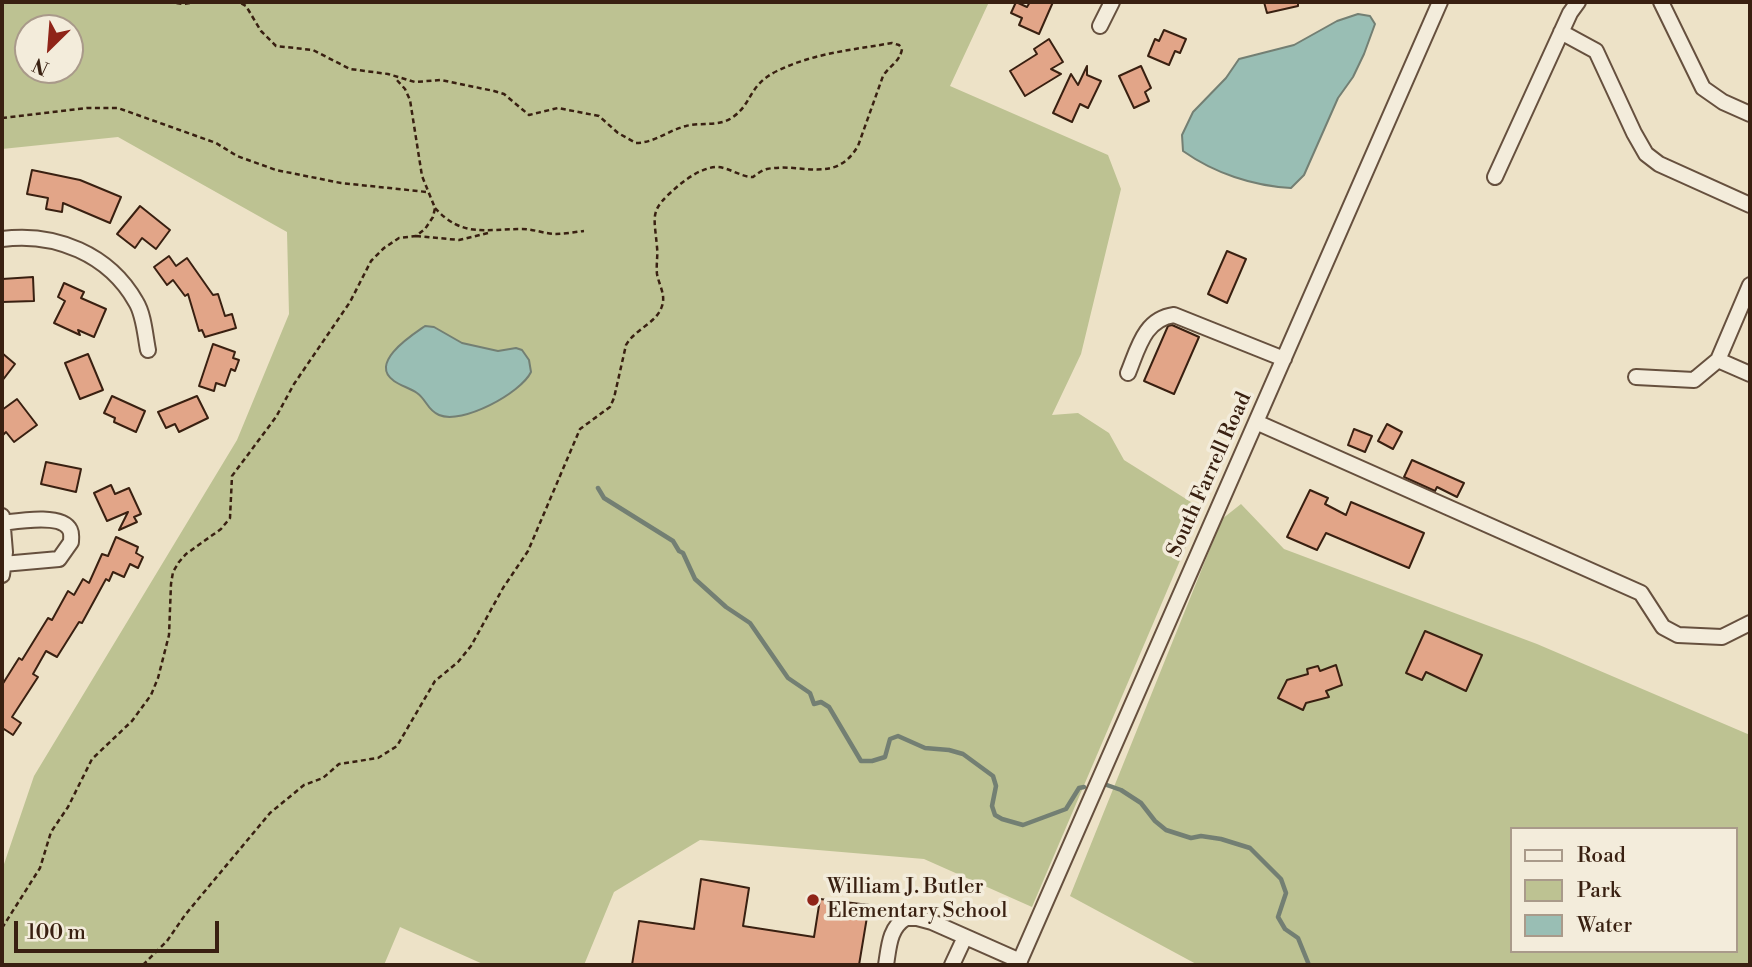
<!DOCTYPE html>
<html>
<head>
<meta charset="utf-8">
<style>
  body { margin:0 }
  #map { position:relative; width:1752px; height:967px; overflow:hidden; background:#ede2c7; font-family:"Libre Bodoni",serif }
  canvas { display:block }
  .frame { position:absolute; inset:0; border:4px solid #392011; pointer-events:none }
  .legend { position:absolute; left:1510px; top:827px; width:228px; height:126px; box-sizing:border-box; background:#f3ecdb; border:2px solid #a99a8a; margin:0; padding:9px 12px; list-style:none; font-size:21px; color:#392011 }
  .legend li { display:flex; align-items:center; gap:14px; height:35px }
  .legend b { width:35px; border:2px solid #a99a8a }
  .north { position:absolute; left:14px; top:14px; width:70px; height:70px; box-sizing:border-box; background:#f3ecdb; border:2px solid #a99a8a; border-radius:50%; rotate:205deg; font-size:19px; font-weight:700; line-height:28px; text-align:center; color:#392011 }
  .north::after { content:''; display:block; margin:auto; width:24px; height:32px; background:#8f2418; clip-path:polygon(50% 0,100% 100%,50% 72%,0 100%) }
  .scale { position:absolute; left:14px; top:921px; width:205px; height:32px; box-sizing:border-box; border:4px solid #392011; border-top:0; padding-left:9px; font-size:21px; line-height:24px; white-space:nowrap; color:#392011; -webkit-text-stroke:5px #f3ecdb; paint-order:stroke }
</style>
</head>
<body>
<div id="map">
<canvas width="1752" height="967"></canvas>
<div class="frame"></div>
<ul class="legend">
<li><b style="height:9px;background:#f3ecdb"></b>Road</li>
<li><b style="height:19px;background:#bdc292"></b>Park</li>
<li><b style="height:19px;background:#99beb4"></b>Water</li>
</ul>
<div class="north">N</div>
<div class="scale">100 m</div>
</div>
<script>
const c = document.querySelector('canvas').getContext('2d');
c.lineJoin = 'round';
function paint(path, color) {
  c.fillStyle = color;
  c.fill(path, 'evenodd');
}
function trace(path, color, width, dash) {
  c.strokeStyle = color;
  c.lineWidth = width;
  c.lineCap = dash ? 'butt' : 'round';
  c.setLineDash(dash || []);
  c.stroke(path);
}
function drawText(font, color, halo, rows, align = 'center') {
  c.font = font + ' "Libre Bodoni",serif';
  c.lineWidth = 7;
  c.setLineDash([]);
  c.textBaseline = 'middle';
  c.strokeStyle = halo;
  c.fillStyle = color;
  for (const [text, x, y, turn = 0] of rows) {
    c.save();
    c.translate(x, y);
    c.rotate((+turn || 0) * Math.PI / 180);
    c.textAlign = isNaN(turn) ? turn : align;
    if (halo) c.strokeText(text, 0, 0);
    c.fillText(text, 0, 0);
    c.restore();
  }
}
paint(new Path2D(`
  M2 2H989L950 86 1108 155 1121 189 1081 354 1052 415 1078 413 1109 433 1124 460 1202 509 1032 907 924 859 700 840 614 892 584 965H485L400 927 384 965H2V870L34 776 237 440 289 314 287 232 118 137 2 149ZM28 28H70V70H28Z
  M1241 504 1284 549 1537 644 1750 735V965H1198L1070 896 1222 519ZM1512 829H1736V951H1512Z`), '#bdc292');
const water = new Path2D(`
  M1358 14 1370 16 1375 24 1364 54 1353 77 1338 98 1304 175 1291 188C1253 186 1214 173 1183 151L1182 135 1193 112 1226 78 1239 59 1294 45 1337 21Z
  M425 326 434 327 462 343 498 351 516 348 522 350 529 360 531 372C521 393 462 425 439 415 427 410 427 400 417 393 410 388 401 386 394 381 368 363 412 335 425 326Z`);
paint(water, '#99beb4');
trace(water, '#737f73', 2);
trace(new Path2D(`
  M598 488 604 498 673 541 679 551 683 553 695 579 726 607 750 623 788 678 810 693 814 704 821 702 829 707 861 761H872L885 757 890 739 898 736 925 748 949 750 963 754 993 776 996 786 992 806 995 815 1002 819 1023 825 1066 809 1079 788 1084 787
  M1104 784 1121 790 1141 803 1155 821 1166 830 1191 838 1201 836 1221 839 1250 848 1281 879 1286 893 1278 917 1285 929 1298 938 1309 965`), '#737f73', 4.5);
const building = new Path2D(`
  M1016 2 1027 7 1030 2H1053L1039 34 1019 25 1022 18 1011 13Z
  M1264 2H1298V6L1267 13Z
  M1164 30 1186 39 1180 53 1175 51 1169 65 1148 56 1155 39 1159 41Z
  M1049 39 1063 62 1051 69 1061 74 1025 96 1010 71 1037 54 1034 49Z
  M1087 66V75L1101 81 1088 108 1080 104 1072 122 1053 113 1071 74 1078 85Z
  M1141 66 1151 88 1145 92 1149 101 1134 108 1119 76Z
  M32 170 80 180 121 197 110 223 63 203 62 212 46 209 48 198 27 194Z
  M140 206 170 230 156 249 142 238 135 248 117 234Z
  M1227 251 1246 259 1227 303 1208 294Z
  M169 256 176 266 187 258 213 295 218 294 225 316 232 314 236 328 205 337 202 330 199 331 188 294 185 296 173 280 167 285 154 267Z
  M33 277 34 301 2 302V279Z
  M64 283 84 292 81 298 106 309 94 337 78 330 80 335 54 323 65 301 58 297Z
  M1172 325 1199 337 1174 394 1144 381 1168 326Z
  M213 344 235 352 233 358 239 360 235 371 231 369 225 386 216 383 214 391 199 386Z
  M2 353 15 364 2 381Z
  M88 354 103 390 80 399 65 363Z
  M112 396 145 411 136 432 114 422 115 418 104 413Z
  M197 396 208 418 179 432 175 424 166 428 158 412Z
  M17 399 37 425 14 442 6 432 2 436V410Z
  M1387 424 1402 432 1393 449 1378 441Z
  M1354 429 1372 436 1365 452 1348 445Z
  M1412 460 1464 483 1457 497 1437 487 1435 491 1404 477Z
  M46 462 81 469 76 492 41 484Z
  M111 485 115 494 129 488 141 514 134 517 137 522 119 530 128 512 107 521 94 493Z
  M1310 490 1328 498 1325 504 1346 515 1351 502 1424 533 1409 568 1326 533 1317 550 1287 537Z
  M116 537 138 547 136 553 143 557 138 568 130 564 124 577 113 572 109 581 106 579 82 623 79 622 57 657 46 651 33 674 38 677 12 717 21 723 13 735 4 729 2 732V685L19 658 22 660 48 618 52 620 68 591 74 595 83 579 89 583 102 554 108 556Z
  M1425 631 1482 655 1466 691 1426 672 1422 680 1406 673Z
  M1336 665 1342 685 1326 691 1329 697 1306 703 1303 710 1278 698 1287 680 1308 674 1307 669 1318 666 1320 671Z
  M701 879 749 888 743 926 814 937 820 899 869 905 859 965H632L639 921 694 929Z`);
paint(building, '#e2a588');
trace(building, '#392011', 2);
const minor = new Path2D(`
  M1661 2 1703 88 1723 102 1750 114
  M1100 26 1112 2
  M1561 32 1596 51 1634 133 1646 154 1659 164 1750 205
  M1495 177 1570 13 1578 2
  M2 239C55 232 109 254 136 302 144 315 145 335 148 350
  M1718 360 1750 374
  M1128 373C1138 349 1144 319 1174 315L1284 359
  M1636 377 1694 380 1718 360 1750 285
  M1256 422 1641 593 1663 627 1678 635 1722 637 1750 623
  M2 516 5 552 2 575
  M2 523C18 521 62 513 70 530 72 534 71 538 71 542L59 559 3 564
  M886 965C889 947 889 928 906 918H917L932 922 1020 961
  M952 965 965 937
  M1018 965 1440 2`);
trace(minor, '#66503e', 18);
trace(new Path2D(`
  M168 2 184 4 195 2
  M2 118 87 108H118L216 143 237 156 276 170 341 183 427 192
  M435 208C462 238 486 229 522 229 534 229 545 234 556 234 565 234 575 232 584 231
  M416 236 459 240 488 233
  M2 928 40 868 51 832 68 807 92 759 132 721 151 695 158 678 169 635 171 584 173 572 179 562 186 554 221 529 230 518 232 476 276 417 294 384 350 302 371 261 384 248 399 238 416 236 425 229 433 217 435 208 422 176 410 100 405 89 395 78
  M143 965 167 941 185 915 270 813 304 785 323 778 339 764 378 758 397 746 435 681 458 662 471 646 503 588 528 551 580 429 610 407 614 398 626 345C635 329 657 323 662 306 666 295 659 285 657 274 656 265 658 256 657 247 654 213 649 211 678 186 689 177 702 168 716 167 729 167 740 177 753 177 757 174 762 170 767 169 802 162 835 185 858 146L883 76C889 66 900 62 902 49L899 45 892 43C852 50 814 53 777 71 748 85 753 103 733 117 720 127 701 122 686 126 669 130 654 143 636 143L618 133 599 116 558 108 529 115 504 94 494 91 441 80 415 82 388 74 350 69 313 50 276 46 261 31 246 6 239 2`), '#392011', 2.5, [5, 3.5]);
trace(minor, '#f3ecdb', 14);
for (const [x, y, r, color] of [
  [813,900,7,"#8f2418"]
]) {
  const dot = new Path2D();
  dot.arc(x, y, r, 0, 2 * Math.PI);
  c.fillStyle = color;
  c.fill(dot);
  trace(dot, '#f3ecdb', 2.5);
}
drawText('21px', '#392011', '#f3ecdb', [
  ["South Farrell Road",1210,475,-66]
]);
drawText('21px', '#392011', '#f3ecdb', [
  ["William J. Butler",827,888],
  ["Elementary School",827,912]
], 'left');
</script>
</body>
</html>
